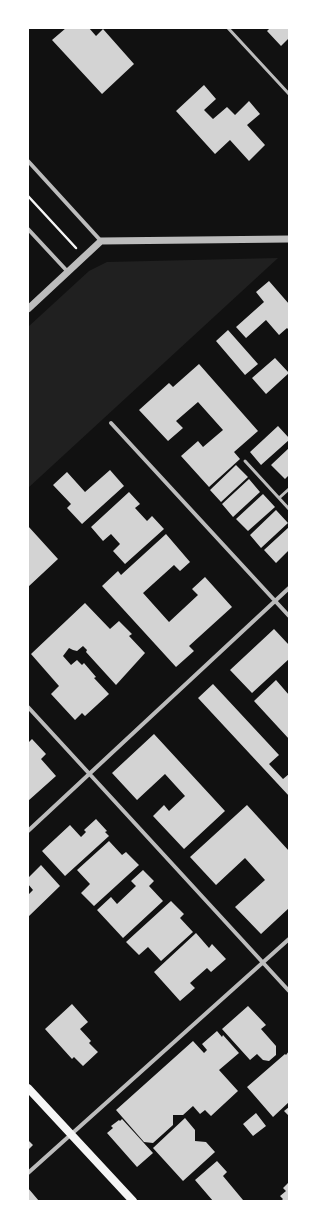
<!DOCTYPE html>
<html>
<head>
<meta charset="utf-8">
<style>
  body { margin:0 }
  #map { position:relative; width:317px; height:1229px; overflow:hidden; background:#111; font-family:Montserrat,sans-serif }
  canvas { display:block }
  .frame { position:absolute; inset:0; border:29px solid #fff; pointer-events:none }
</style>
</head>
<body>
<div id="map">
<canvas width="317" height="1229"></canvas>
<div class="frame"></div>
</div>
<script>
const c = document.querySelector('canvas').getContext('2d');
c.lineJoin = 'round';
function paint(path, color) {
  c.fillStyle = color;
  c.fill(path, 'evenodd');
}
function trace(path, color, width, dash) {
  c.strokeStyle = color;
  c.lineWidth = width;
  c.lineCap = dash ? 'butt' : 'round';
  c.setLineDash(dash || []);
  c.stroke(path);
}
paint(new Path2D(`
  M278 258 28 488V327L89 271 107 262Z`), '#202020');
paint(new Path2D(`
  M66 28H89L96 36 103 29 134 64 102 94 52 40Z
  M270 28H289V38L281 46 267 31Z
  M204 85 216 99 204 110 213 119 227 107 235 115 249 101 260 114 247 125 265 145 249 161 230 140 215 154 176 111Z
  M269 281 289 304V330L287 328 279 335 266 320 246 338 236 327 264 302 256 292Z
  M228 330 258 364 245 375 216 341Z
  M275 358 289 373 266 394 252 378Z
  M199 364 258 431 234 452 240 459 209 487 181 456 198 441 203 447 223 430 198 402 176 421 183 428 168 441 139 410 169 383 173 387Z
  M278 426 289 438V440L261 465 250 452Z
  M289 448V475L285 479 271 465Z
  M236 465 248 477 221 502 210 490Z
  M110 470 124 486 82 524 67 508 71 504 53 485 67 472 85 492Z
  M249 479 260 492 233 517 222 504Z
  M129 492 140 504 135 508 147 521 152 516 164 529 125 564 113 551 120 544 111 534 103 541 91 527Z
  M263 494 275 507 248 531 236 519Z
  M276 510 288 523 261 548 250 535Z
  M28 526 58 559 28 587Z
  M289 527V550L276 563 264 550Z
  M166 534 190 562 180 571 174 565 143 593 169 622 198 595 192 589 205 577 232 607 189 646 194 651 176 667 102 586 118 571 121 575Z
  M85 603 110 629 119 621 132 634 129 636 145 653 116 685 86 652 87 650 83 646 77 651 73 650 69 648 63 656 71 665 77 660 82 665 84 663 96 677 94 678 109 694 85 716 82 713 75 720 51 694 59 686 31 654Z
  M274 629 289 645V659L252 693 230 670Z
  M276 680 289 695V739L254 701Z
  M213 684 279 755 269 764 283 779 289 774V796L198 698Z
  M154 734 225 811 184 849 153 816 164 805 169 811 185 796 165 774 137 800 112 773Z
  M32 739 46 754 41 759 56 776 28 801V743Z
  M247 805 289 851V908L261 934 235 907 265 880 245 858 216 885 190 857Z
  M96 819 107 831 105 832 109 836 65 876 42 851 70 825 81 837 86 832 84 830Z
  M109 841 122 855 126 852 139 865 94 906 81 893 90 884 77 870Z
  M41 865 60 886 28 917V895L33 890 28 884V878Z
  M143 870 154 881 149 886 163 901 123 938 97 910 111 897 117 904 136 886 131 881Z
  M171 901 184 914 180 918 193 932 161 961 148 947 139 955 126 942Z
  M196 933 209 948 212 944 226 959 211 972 207 968 190 983 195 988 180 1001 154 972Z
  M72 1004 88 1022 80 1029 91 1041 89 1043 98 1052 83 1066 74 1057 72 1059 45 1029Z
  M248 1006 266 1025 261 1029 276 1046V1055L269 1061 263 1060 257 1054 250 1060 222 1029Z
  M217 1031 222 1037 223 1035 239 1053 219 1070 238 1091 211 1116 205 1110 200 1114 193 1106 183 1115H173V1125L153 1143 144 1142 116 1110 193 1041 204 1053 207 1050 202 1044Z
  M289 1051V1102L273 1117 247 1087 285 1054 286 1055Z
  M289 1107V1116L284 1111Z
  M256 1113 266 1126 253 1136 243 1124Z
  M185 1118 195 1130V1141L206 1142 215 1152 183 1181 153 1148Z
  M122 1119 153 1153 137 1167 107 1133 113 1128 111 1126 119 1120 120 1121Z
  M28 1140 33 1145 28 1150Z
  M217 1161 227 1172 223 1176 243 1200 242 1201H213L195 1180Z
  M288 1183 289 1201H281L283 1199 280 1196 286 1191 283 1188Z
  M28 1188 39 1201H28Z`), '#d3d3d3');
trace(new Path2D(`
  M28 196 76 248`), '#f5f5f5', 2.5);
trace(new Path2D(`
  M228 28 289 94
  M245 461 289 509
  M279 498 289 489`), '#bcbcbc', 3);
trace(new Path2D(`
  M28 161 101 241
  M28 229 68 272
  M111 423 289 616
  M28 707 289 991
  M28 831 289 588
  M28 1173 289 939`), '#bcbcbc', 4);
trace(new Path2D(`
  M28 309 101 241 289 239`), '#bcbcbc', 7);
trace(new Path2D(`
  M28 1088 133 1201`), '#f5f5f5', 8);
</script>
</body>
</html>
